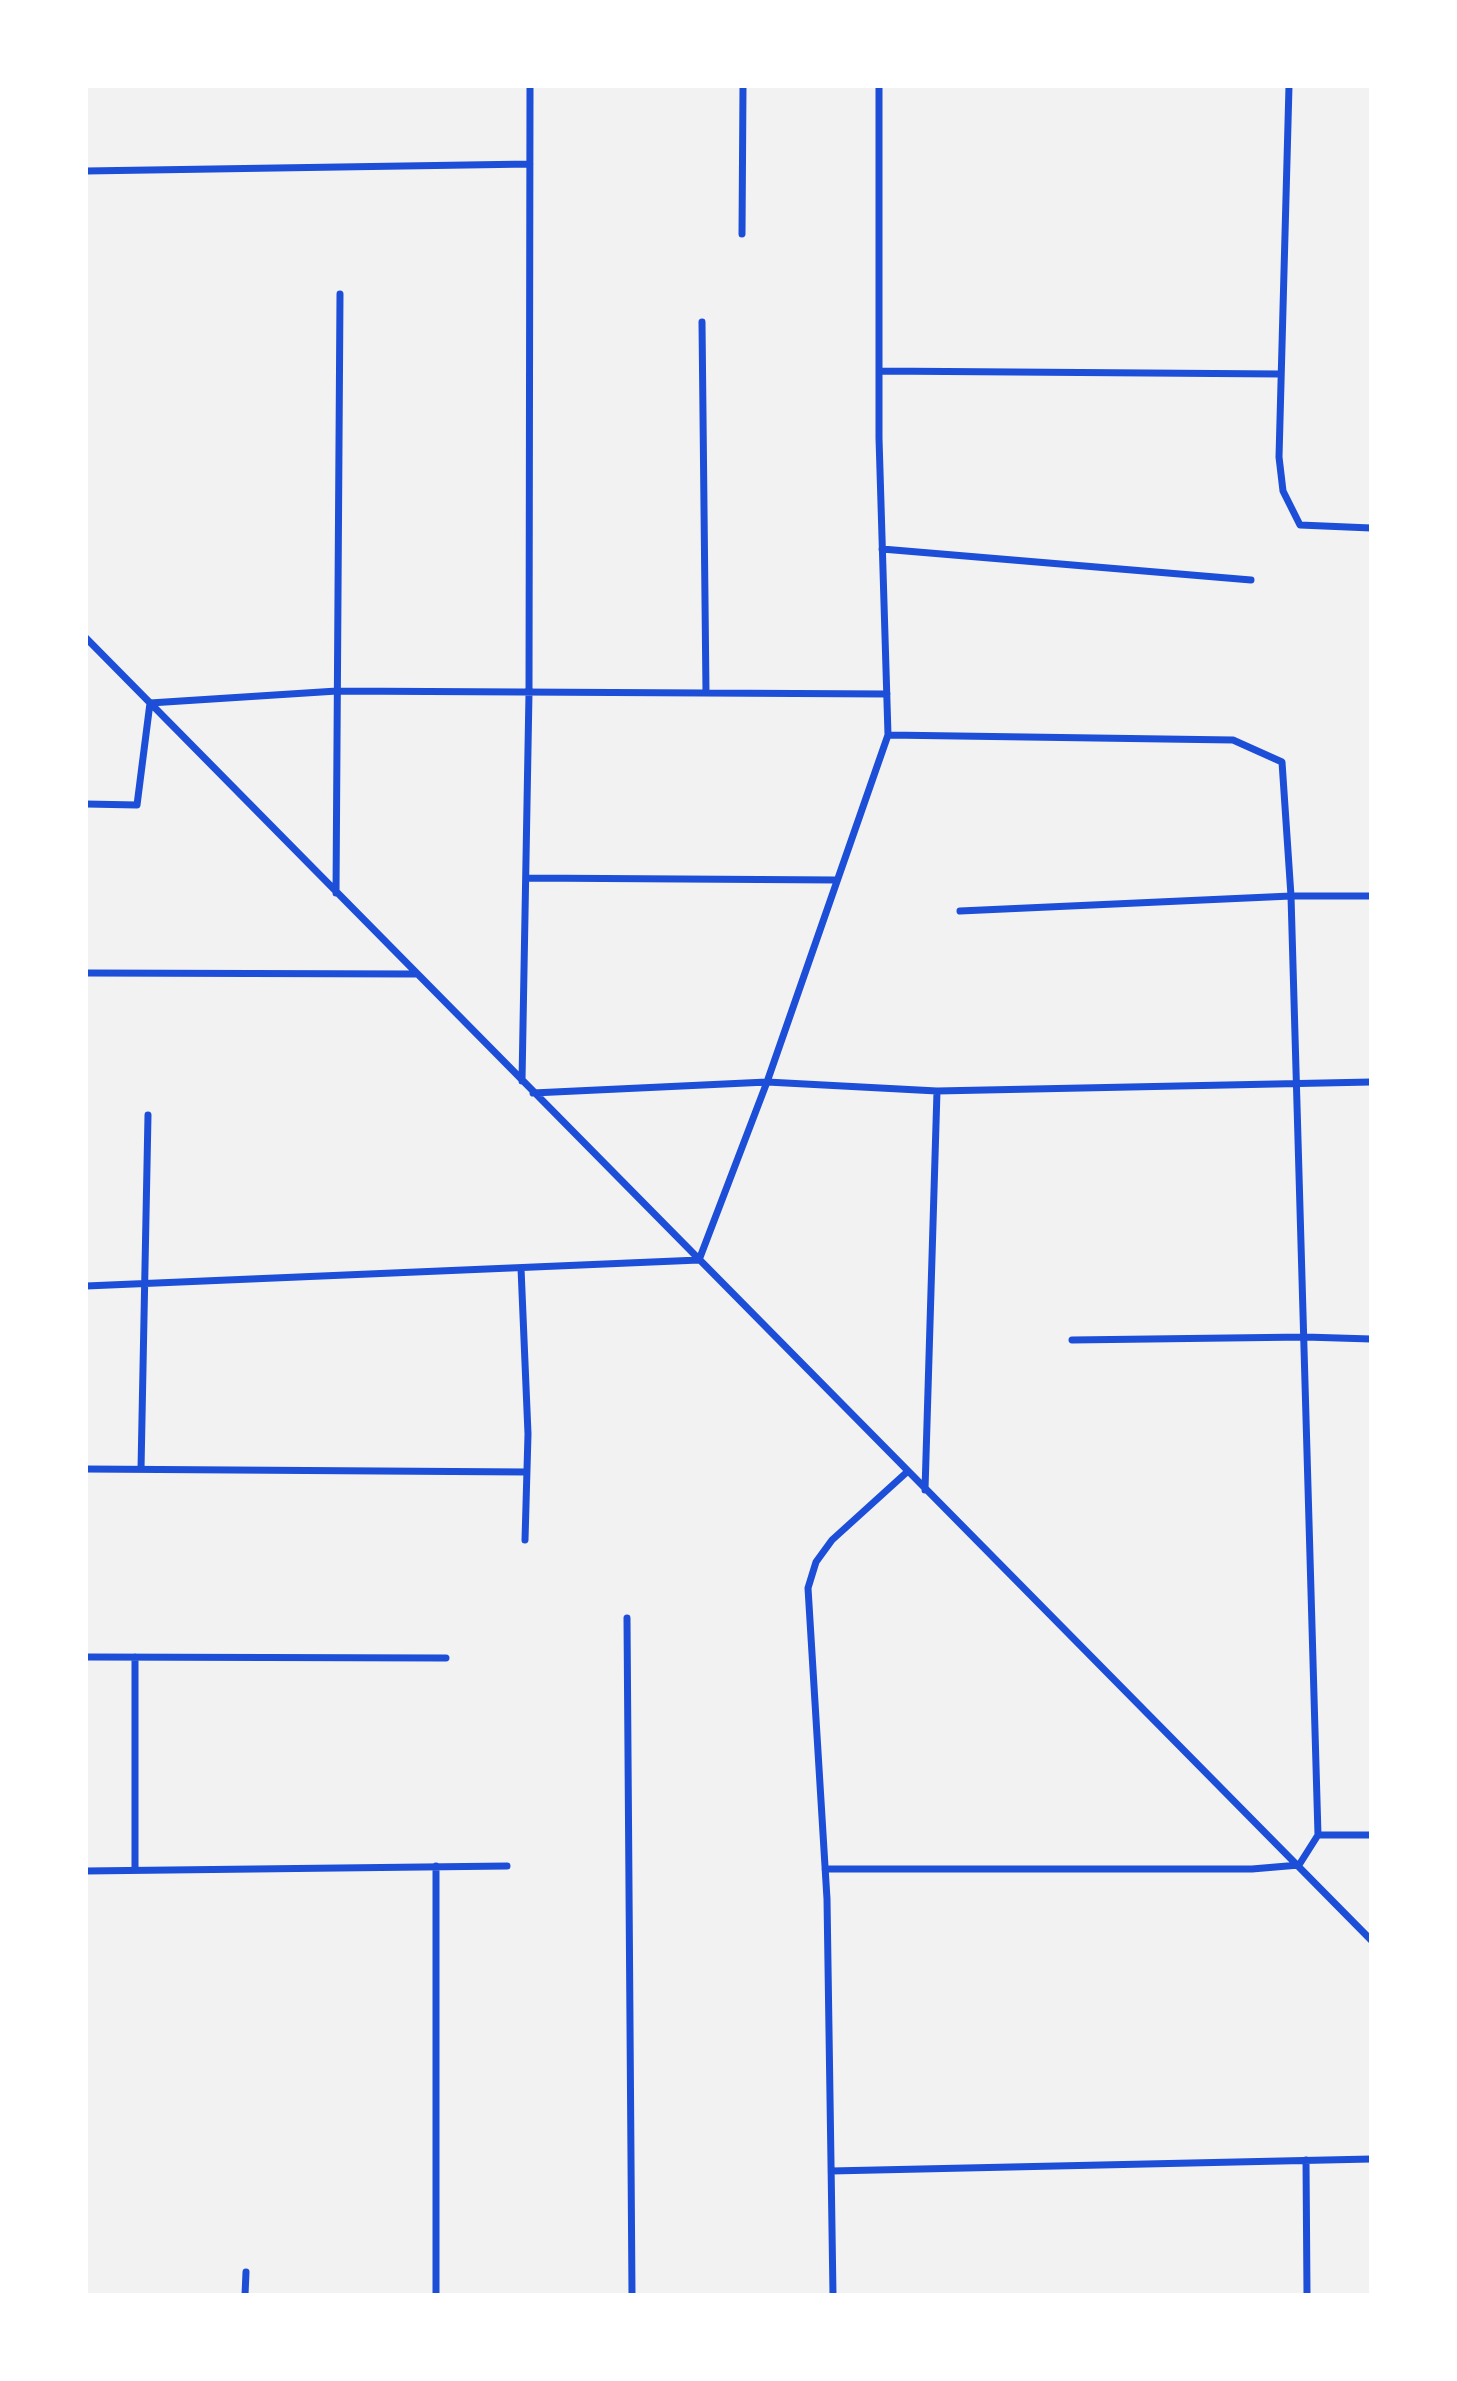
<!DOCTYPE html>
<html>
<head>
<meta charset="utf-8">
<style>
  body { margin:0 }
  #map { position:relative; width:1457px; height:2381px; overflow:hidden; background:#f2f2f2; font-family:Overpass,sans-serif }
  canvas { display:block }
  .frame { position:absolute; inset:0; border:88px solid #fff; pointer-events:none }
</style>
</head>
<body>
<div id="map">
<canvas width="1457" height="2381"></canvas>
<div class="frame"></div>
</div>
<script>
const c = document.querySelector('canvas').getContext('2d');
c.lineJoin = 'round';
function trace(path, color, width, dash) {
  c.strokeStyle = color;
  c.lineWidth = width;
  c.lineCap = dash ? 'butt' : 'round';
  c.setLineDash(dash || []);
  c.stroke(path);
}
trace(new Path2D(`
  M1289 86 1279 457 1283 491 1300 525 1371 528
  M86 171 530 164
  M742 234 743 86
  M702 322 706 693
  M879 371 1281 374
  M882 549 1251 580
  M86 638 1371 1940
  M86 804 137 805 150 703 337 691 887 694
  M526 878 837 880
  M336 893 340 294
  M960 911 1291 896H1371
  M86 973 416 974
  M522 1081 529 693 530 86
  M533 1093 767 1082 937 1091 1371 1082
  M521 1268 528 1434 525 1540
  M86 1286 699 1260 767 1082 888 735 879 438V86
  M1072 1340 1305 1337 1371 1339
  M86 1469 526 1472
  M141 1469 148 1115
  M925 1490 937 1091
  M627 1618 632 2295
  M86 1657 446 1658
  M135 1657V1870
  M1318 1835H1371
  M436 1866V2295
  M825 1869H1252L1299 1865 1318 1835 1291 896 1282 762 1233 740 888 735
  M86 1871 507 1866
  M1306 2160 1307 2295
  M831 2171 1371 2159
  M245 2295 246 2272
  M833 2295 827 1899 808 1588 816 1562 832 1540 907 1472`), '#1d4ed8', 7);
</script>
</body>
</html>
